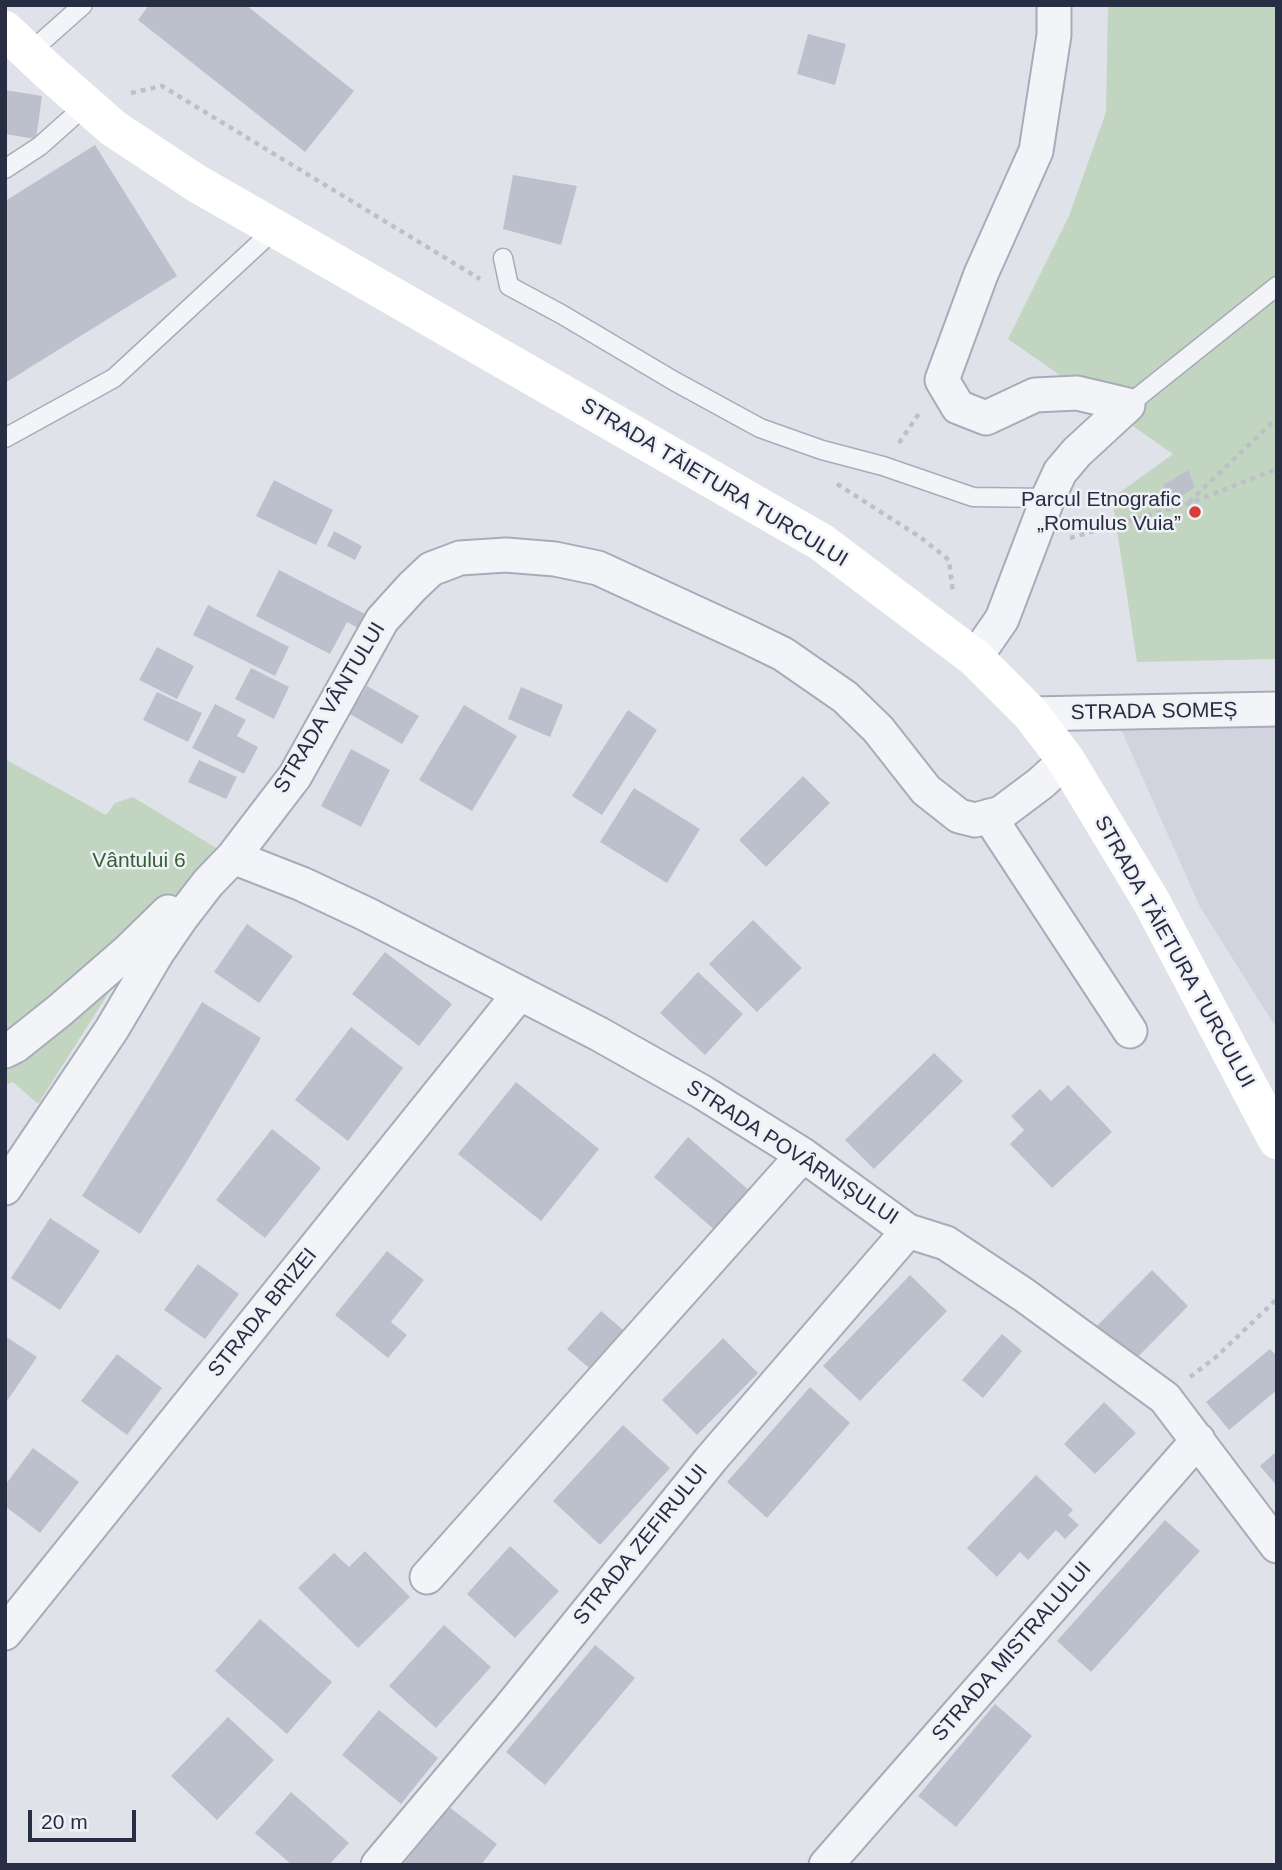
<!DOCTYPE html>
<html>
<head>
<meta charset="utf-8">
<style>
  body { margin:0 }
  #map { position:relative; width:1282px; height:1870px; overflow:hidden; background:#e0e2ea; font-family:Arial,sans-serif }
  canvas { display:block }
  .frame { position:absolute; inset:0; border:7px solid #272d43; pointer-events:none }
  .scale { position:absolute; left:28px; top:1810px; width:108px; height:32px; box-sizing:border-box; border:4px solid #272d43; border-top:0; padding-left:9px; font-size:21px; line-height:24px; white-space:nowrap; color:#272d43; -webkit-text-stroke:5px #eff1f7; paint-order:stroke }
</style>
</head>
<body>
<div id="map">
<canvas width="1282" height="1870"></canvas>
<div class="frame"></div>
<div class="scale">20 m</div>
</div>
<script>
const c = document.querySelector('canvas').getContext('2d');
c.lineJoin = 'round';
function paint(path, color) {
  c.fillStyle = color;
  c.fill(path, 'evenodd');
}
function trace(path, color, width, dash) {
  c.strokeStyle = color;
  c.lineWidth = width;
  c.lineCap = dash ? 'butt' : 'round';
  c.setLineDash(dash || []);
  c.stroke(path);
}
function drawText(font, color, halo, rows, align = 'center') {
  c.font = font + ' Arial,sans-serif';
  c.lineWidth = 5;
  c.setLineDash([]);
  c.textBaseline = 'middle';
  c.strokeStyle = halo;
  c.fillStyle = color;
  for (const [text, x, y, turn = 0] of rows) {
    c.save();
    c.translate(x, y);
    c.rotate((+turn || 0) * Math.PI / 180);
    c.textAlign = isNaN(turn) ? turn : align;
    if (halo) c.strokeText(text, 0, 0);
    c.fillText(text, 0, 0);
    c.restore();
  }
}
paint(new Path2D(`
  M1277 719V1029L1200 907 1120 727Z`), '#d1d4df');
paint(new Path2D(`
  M1108 5H1277V659L1137 662 1112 498 1173 454 1008 339 1069 216 1106 112Z
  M5 759 106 815 115 803 133 797 221 851 186 890 163 907 38 1104 13 1082 5 1085Z`), '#c2d5c0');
paint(new Path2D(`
  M149 5H246L354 91 305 152 138 20Z
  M808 34 846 44 835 85 797 74Z
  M5 90 42 96 36 139 5 134Z
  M95 145 177 276 5 383V201Z
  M513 175 577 186 561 245 503 229Z
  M1188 470 1195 487 1169 504 1163 485Z
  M274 480 333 510 316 545 256 516Z
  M334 531 362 546 355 560 327 546Z
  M279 570 369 616 361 630 347 622 330 654 256 616Z
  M208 605 289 647 275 676 193 635Z
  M157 647 194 666 177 699 139 680Z
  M251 668 289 687 274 719 235 699Z
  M367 686 419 716 402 744 350 714Z
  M521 687 563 705 550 737 508 719Z
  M157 692 202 713 188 742 143 720Z
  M215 704 246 720 237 736 258 747 244 774 192 748Z
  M464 705 517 736 472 811 419 780Z
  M628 710 657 730 602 815 572 796Z
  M351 749 390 770 361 827 321 806Z
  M199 760 237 777 226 799 188 782Z
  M803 776 830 803 766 867 739 840Z
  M634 788 700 829 667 883 600 842Z
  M753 920 802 968 757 1012 709 964Z
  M247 924 293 956 259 1003 214 972Z
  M385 952 452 1004 419 1046 352 994Z
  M698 972 743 1014 705 1055 660 1013Z
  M202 1002 261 1038 187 1161 140 1234 82 1196 155 1080Z
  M351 1027 403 1068 348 1141 295 1100Z
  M934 1053 963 1081 874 1169 845 1140Z
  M516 1082 599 1149 541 1221 458 1154Z
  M1068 1085 1112 1132 1052 1188 1010 1144 1024 1130 1011 1116 1040 1089 1051 1101Z
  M272 1129 321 1168 265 1238 216 1200Z
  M688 1137 752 1193 717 1232 654 1177Z
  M50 1218 100 1251 60 1310 11 1278Z
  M387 1251 424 1280 391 1322 407 1335 388 1358 335 1315Z
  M198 1264 239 1294 205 1339 164 1310Z
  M1152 1270 1188 1306 1132 1363 1096 1327Z
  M910 1275 947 1311 860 1401 823 1366Z
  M601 1311 629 1335 596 1374 567 1349Z
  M1002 1334 1022 1351 983 1398 962 1380Z
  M5 1336 37 1357 5 1404Z
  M723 1338 758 1373 697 1435 662 1400Z
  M1270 1349 1277 1356V1390L1229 1430 1206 1402Z
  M117 1354 162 1388 127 1435 81 1401Z
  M810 1387 850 1423 767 1518 727 1482Z
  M1104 1402 1136 1433 1095 1474 1064 1444Z
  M623 1425 670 1468 600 1545 553 1501Z
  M33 1448 79 1482 40 1533 5 1506V1485Z
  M1277 1451V1486L1260 1466Z
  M1036 1475 1073 1510 1068 1515 1079 1525 1065 1539 1056 1530 1028 1560 1020 1552 997 1577 967 1548Z
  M1165 1520 1200 1551 1091 1672 1057 1641Z
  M510 1546 559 1591 515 1638 467 1594Z
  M365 1551 410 1597 358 1648 298 1588 334 1553 349 1567Z
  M260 1619 332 1682 287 1734 215 1671Z
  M444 1625 491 1667 436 1728 389 1686Z
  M595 1645 635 1678 545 1785 506 1752Z
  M995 1704 1032 1736 956 1827 918 1796Z
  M379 1710 438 1758 401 1804 342 1755Z
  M228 1717 274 1760 217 1820 171 1776Z
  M291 1792 349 1843 329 1865H292L255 1833Z
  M448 1806 497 1844 481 1865H403Z`), '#bcc0cd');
const lane = new Path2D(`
  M29 53 83 5
  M5 169 40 146 86 105
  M503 258 509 286 561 314 674 381 760 428 822 450 883 466 973 497 1048 498
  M1128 405 1277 286
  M5 438 114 378 275 229`);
const street = new Path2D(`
  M1054 5V35L1036 151 981 274 942 380 958 407 986 418 1035 395 1077 393 1128 405
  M975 658 1002 619 1048 498 1060 472 1077 452 1128 405
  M1031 714 1277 709
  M989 816 1130 1031
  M233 857 302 884 366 914 599 1034 702 1092 803 1155 908 1231 946 1243 1024 1295 1165 1398 1277 1546
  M5 1051 15 1046 59 1011 127 952 168 912
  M5 1188 112 1029 157 953 181 918 208 883 233 857 295 776 382 620 412 587 431 569 460 558 506 555 555 559 598 568 748 637 783 654 845 697 878 729 926 790 959 816 975 820 1001 813 1041 783 1066 760
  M427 1577 803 1155
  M5 1633 520 993
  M378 1865 509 1709 711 1459 908 1231
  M826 1865 1198 1440`);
trace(lane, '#a8acb8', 21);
trace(street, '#a8acb8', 37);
trace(new Path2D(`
  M131 93 162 86 480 279
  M899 443 920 412
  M837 484 920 537 949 560 953 594
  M1189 502 1277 418
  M1070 538 1187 504 1277 469
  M1190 1377 1216 1357 1277 1299`), '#bec0c9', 4.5, [5, 5]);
trace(lane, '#f3f4f8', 18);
trace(street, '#f3f4f8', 33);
trace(new Path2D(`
  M5 30 47 70 113 128 196 183 821 542 975 658 1031 714 1066 760 1151 901 1277 1140`), '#fff', 38);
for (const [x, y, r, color] of [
  [1195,512,7,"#da3c3a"]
]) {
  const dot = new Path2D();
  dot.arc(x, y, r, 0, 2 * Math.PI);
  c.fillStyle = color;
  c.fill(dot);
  trace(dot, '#eff1f7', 2.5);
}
drawText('21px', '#272d43', '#eff1f7', [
  ["STRADA TĂIETURA TURCULUI",714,483,31],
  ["STRADA VÂNTULUI",330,708,-59],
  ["STRADA SOMEȘ",1154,712,-1],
  ["STRADA TĂIETURA TURCULUI",1174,952,61],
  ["STRADA POVÂRNIȘULUI",792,1153,33],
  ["STRADA BRIZEI",263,1313,-51],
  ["STRADA ZEFIRULUI",641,1545,-51],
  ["STRADA MISTRALULUI",1012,1652,-49]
]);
drawText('21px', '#272d43', '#eff1f7', [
  ["Parcul Etnografic",1181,500],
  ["„Romulus Vuia”",1181,524]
], 'right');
drawText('21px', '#346033', '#eff1f7', [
  ["Vântului 6",139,861]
]);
</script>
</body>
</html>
